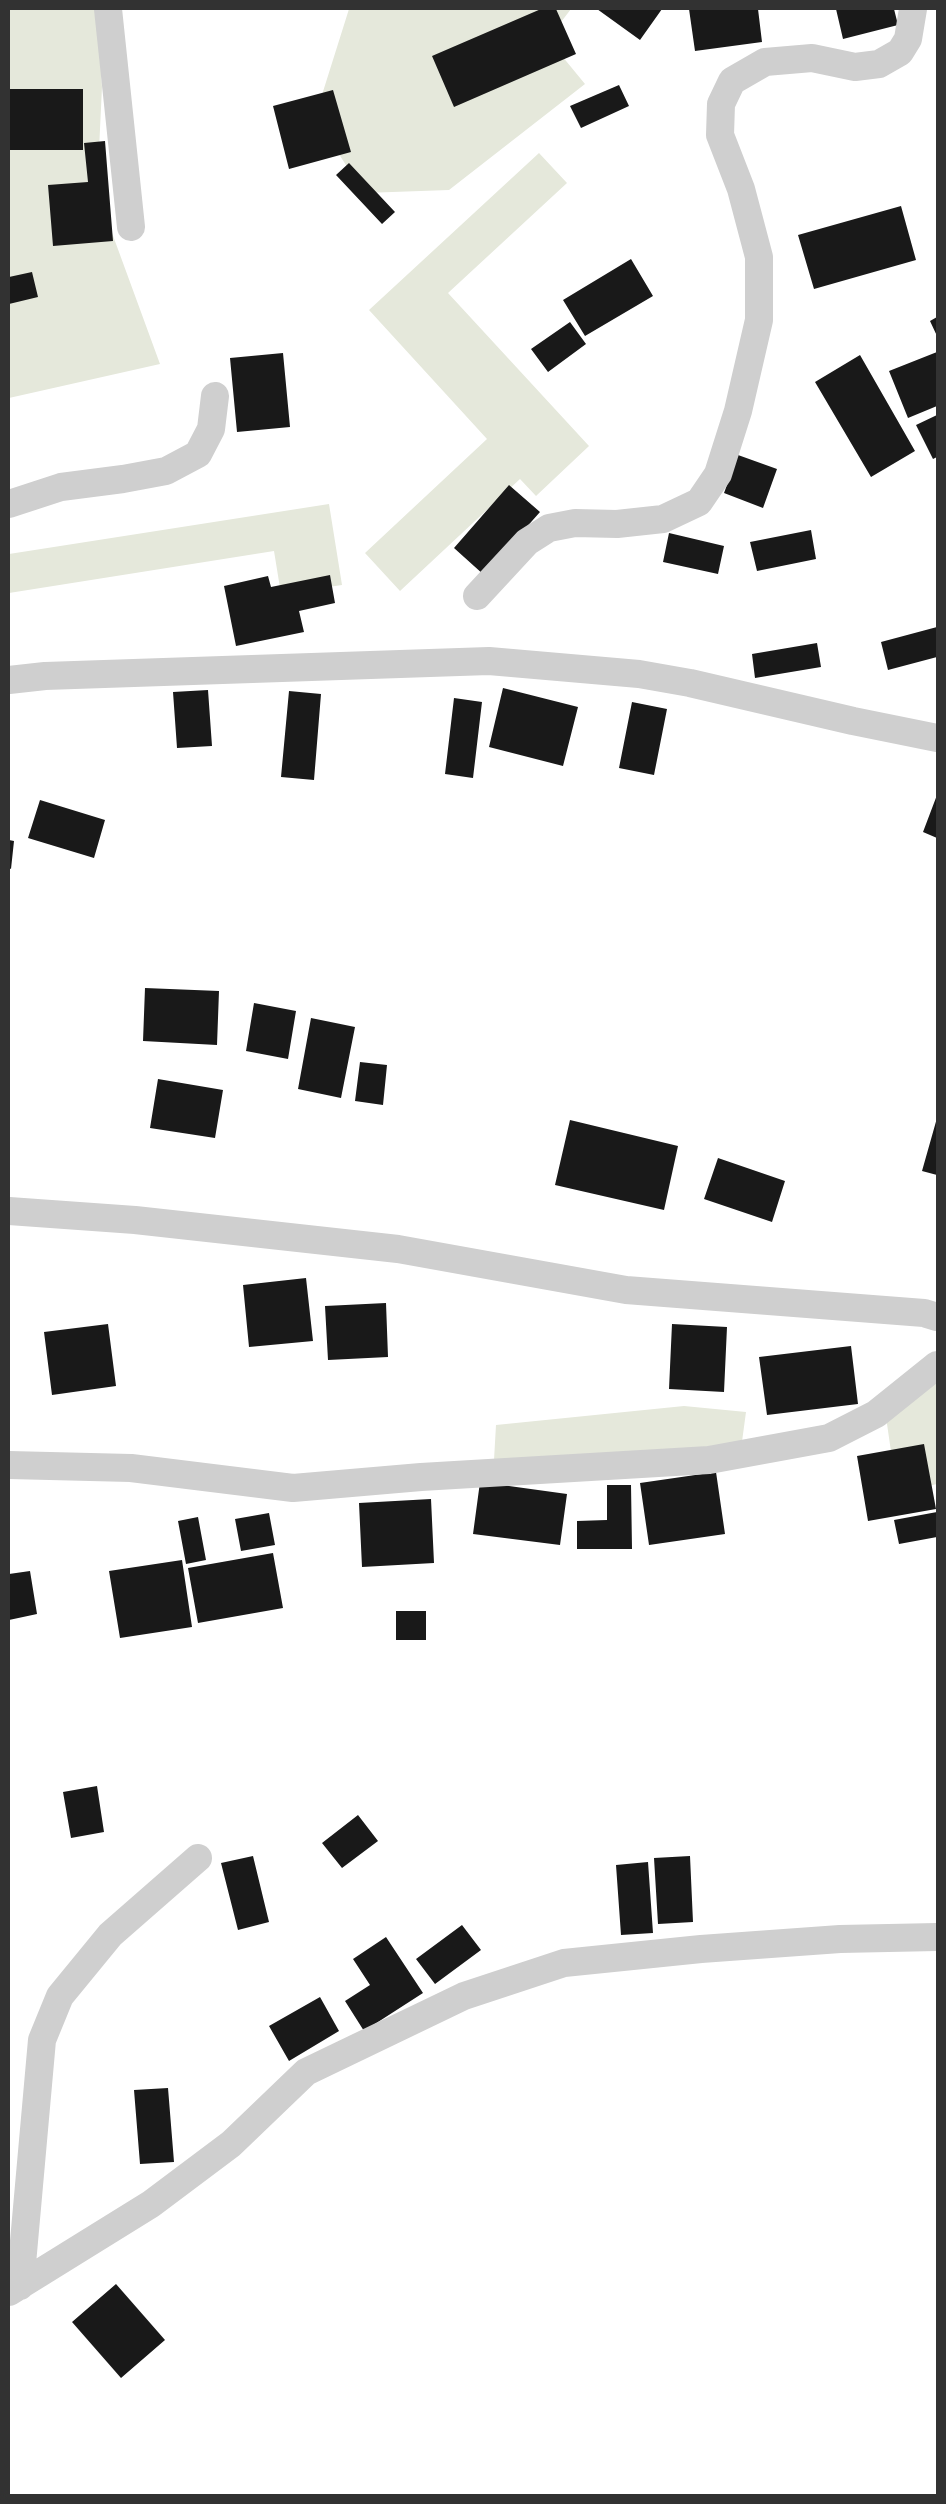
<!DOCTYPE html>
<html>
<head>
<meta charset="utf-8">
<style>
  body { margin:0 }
  #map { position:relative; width:946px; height:2504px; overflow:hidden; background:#fff; font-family:Lato,sans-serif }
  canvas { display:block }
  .frame { position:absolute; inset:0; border:10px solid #323232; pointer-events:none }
</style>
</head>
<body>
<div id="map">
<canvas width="946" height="2504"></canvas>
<div class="frame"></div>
</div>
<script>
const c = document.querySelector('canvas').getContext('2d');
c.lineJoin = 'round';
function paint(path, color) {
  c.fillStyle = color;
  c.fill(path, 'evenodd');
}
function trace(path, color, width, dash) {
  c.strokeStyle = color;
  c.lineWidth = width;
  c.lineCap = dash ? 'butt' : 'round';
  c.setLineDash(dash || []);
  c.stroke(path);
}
paint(new Path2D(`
  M9 9H97L102 87 97 192 160 364 9 398Z
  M349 9H571L548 39 585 84 449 190 364 193 315 117Z
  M539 153 567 183 448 293 589 446 536 496 520 479 400 591 365 553 487 439 369 310Z
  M329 504 342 585 281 594 274 551 9 593V554Z
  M937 1380V1484L897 1493 886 1417Z
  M684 1406 746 1412 741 1449 494 1460 496 1425Z`), '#e5e8db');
paint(new Path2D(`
  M541 9H556L576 54 454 107 432 56Z
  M597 9H662L640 40Z
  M689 9H758L762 42 695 51Z
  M836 9H894L898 25 843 39Z
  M619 85 629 106 581 128 570 106Z
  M9 89H83V150H9Z
  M333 90 351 152 289 169 273 106Z
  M105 141 113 241 53 246 48 185 88 182 84 143Z
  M349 163 395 212 382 224 336 175Z
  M901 206 916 260 814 289 798 235Z
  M631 259 653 296 585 336 563 300Z
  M32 272 38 297 9 304V277Z
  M937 317V336L930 321Z
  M570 322 586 344 548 372 531 349Z
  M937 352V406L908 418 889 371Z
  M283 353 290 427 237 432 230 358Z
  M860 355 915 451 871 477 815 382Z
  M937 415V457L933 459 916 425Z
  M738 455 777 469 763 508 724 493Z
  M509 485 540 512 484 575 454 548Z
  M811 530 816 559 757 571 750 542Z
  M669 533 724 546 718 574 663 562Z
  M330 575 335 603 299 611 304 632 236 646 224 586 268 576 271 587Z
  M937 627V657L888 670 881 642Z
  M817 643 821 667 755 678 752 654Z
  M503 688 578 707 563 766 489 747Z
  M208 690 212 746 177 748 173 692Z
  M289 691 321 694 314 780 281 777Z
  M454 698 482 702 473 778 445 774Z
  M632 702 667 709 654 775 619 768Z
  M937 795V838L923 832Z
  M40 800 105 820 94 858 28 838Z
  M9 840 14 841 11 869 9 868Z
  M145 988 219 991 217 1045 143 1041Z
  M254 1003 296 1011 288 1059 246 1051Z
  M311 1018 355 1027 341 1098 298 1089Z
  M360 1062 387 1065 383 1105 355 1101Z
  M158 1079 223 1090 215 1138 150 1128Z
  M937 1118V1175L922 1171Z
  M570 1120 678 1146 664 1210 555 1185Z
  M718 1158 785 1181 772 1222 704 1199Z
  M306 1278 313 1341 249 1347 243 1285Z
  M386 1303 388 1357 328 1360 325 1306Z
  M108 1324 116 1386 52 1395 44 1332Z
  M672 1324 727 1327 724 1392 669 1389Z
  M851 1346 858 1404 767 1415 759 1357Z
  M924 1444 936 1509 868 1521 857 1456Z
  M716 1472 725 1534 649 1545 640 1483Z
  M480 1482 567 1494 560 1545 473 1534Z
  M607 1485H631L632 1549H577V1521L607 1520Z
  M431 1499 434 1563 362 1567 359 1503Z
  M937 1512V1537L899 1544 894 1520Z
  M269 1513 275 1545 241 1551 235 1519Z
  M198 1517 206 1560 186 1564 178 1521Z
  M273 1553 283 1608 198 1623 188 1568Z
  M182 1560 192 1627 120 1638 109 1571Z
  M30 1571 37 1614 9 1620V1574Z
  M396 1611H426V1640H396Z
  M97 1786 104 1832 71 1838 63 1792Z
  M358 1815 378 1841 342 1868 322 1843Z
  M253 1856 269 1922 238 1930 221 1863Z
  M690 1856 693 1922 658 1924 654 1858Z
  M648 1862 653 1933 621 1935 616 1865Z
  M462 1925 481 1950 435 1984 416 1959Z
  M386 1937 423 1993 364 2031 345 2001 370 1985 353 1959Z
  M320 1997 339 2031 289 2061 269 2026Z
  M168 2088 174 2162 140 2164 134 2090Z
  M116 2284 165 2340 121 2378 72 2322Z`), '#191919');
trace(new Path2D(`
  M108 9 131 227
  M9 504 61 487 123 479 166 471 198 454 211 429 215 396
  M477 596 527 542 549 528 575 523 617 524 663 519 699 502 718 474 738 411 759 320V257L741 189 720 135 721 104 732 81 765 62 812 58 855 67 879 64 900 52 908 39 913 9
  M9 680 45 676 489 661 639 674 690 683 853 721 937 738
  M9 1211 135 1220 398 1249 626 1290 924 1313 937 1317
  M9 1465 131 1468 293 1488 421 1477 709 1460 829 1438 876 1414 937 1365
  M20 2286 42 2040 60 1996 110 1935 198 1858
  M9 2292 151 2204 231 2144 306 2072 464 1996 564 1963 701 1949 840 1939 937 1937`), '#cfcfcf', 28);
</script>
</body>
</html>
